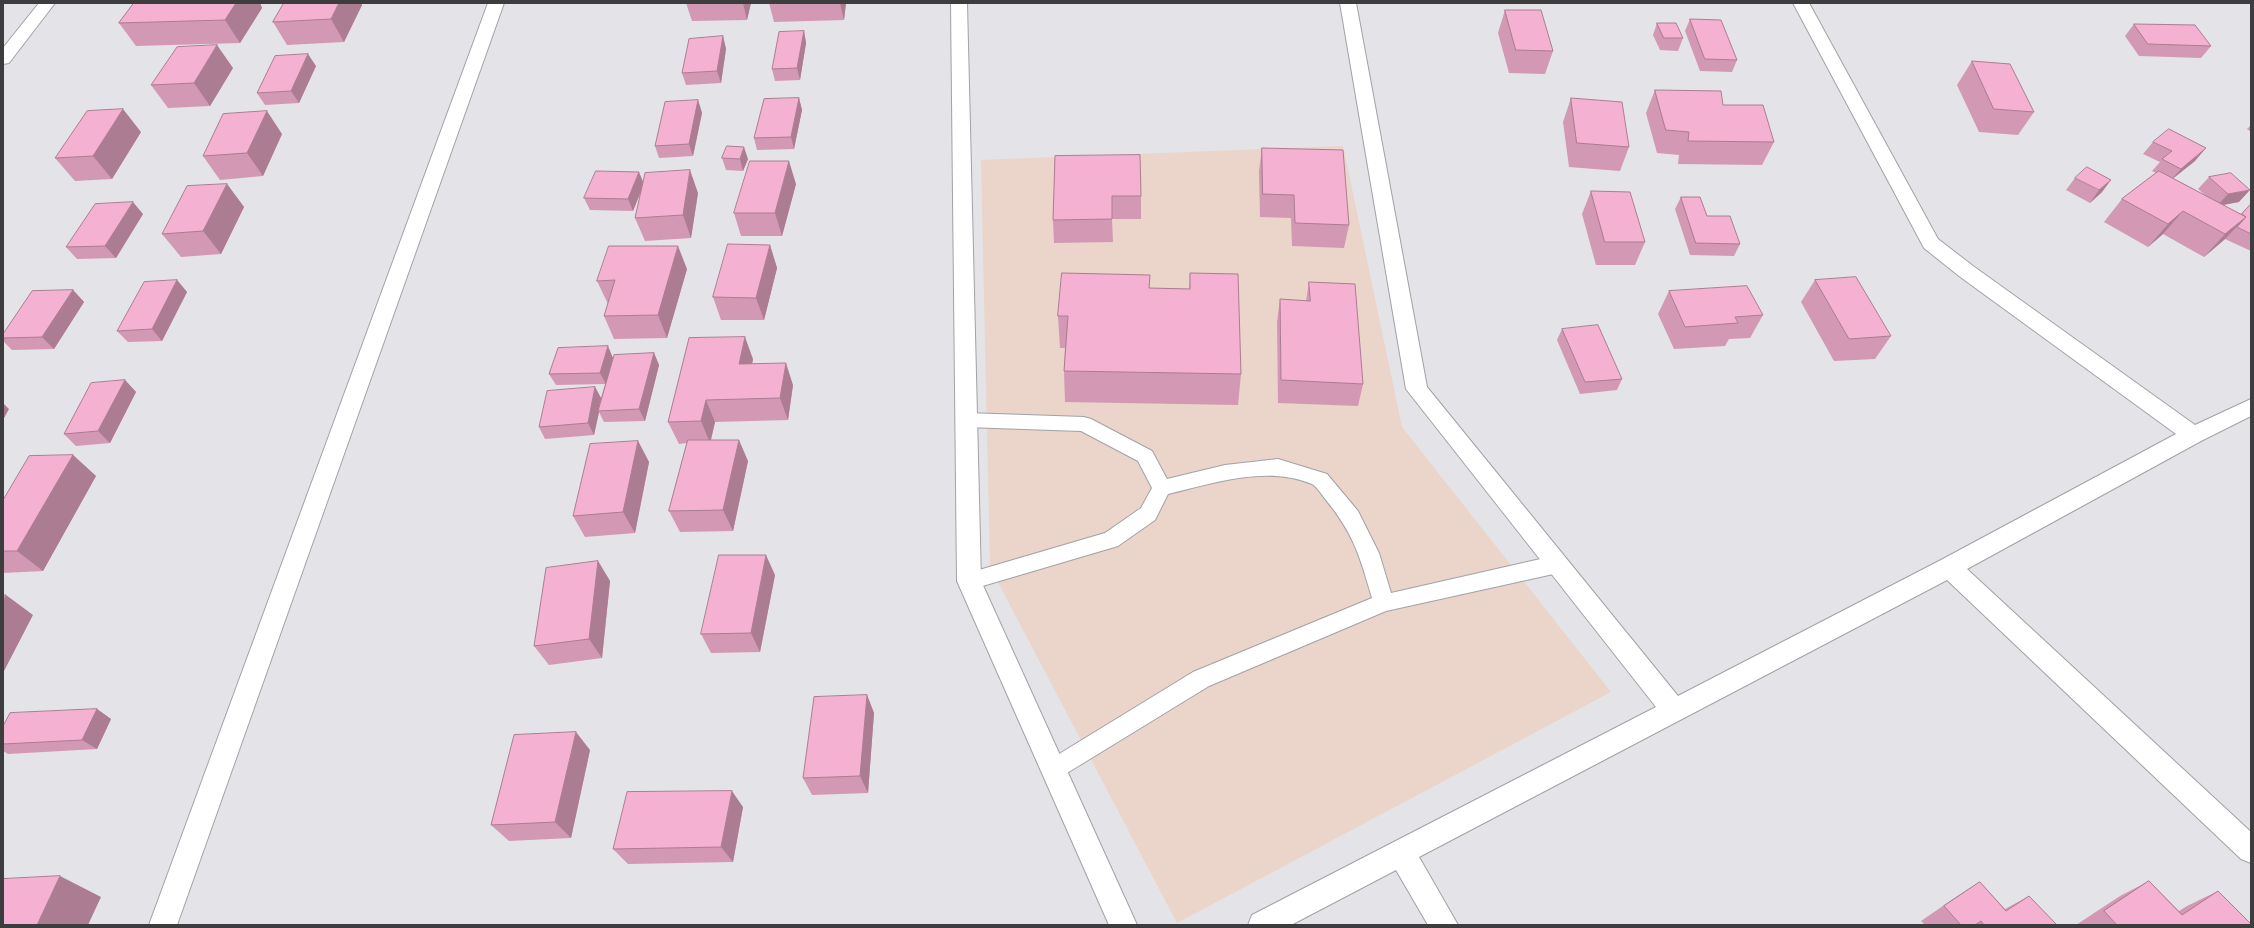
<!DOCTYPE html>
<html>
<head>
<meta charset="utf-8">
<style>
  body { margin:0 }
  #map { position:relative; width:2254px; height:928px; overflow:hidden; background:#e4e3e7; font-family:"Crimson Pro",serif }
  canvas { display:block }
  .frame { position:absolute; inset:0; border:4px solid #3d3c3e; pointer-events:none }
</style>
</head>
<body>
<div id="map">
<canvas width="2254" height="928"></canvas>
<div class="frame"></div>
</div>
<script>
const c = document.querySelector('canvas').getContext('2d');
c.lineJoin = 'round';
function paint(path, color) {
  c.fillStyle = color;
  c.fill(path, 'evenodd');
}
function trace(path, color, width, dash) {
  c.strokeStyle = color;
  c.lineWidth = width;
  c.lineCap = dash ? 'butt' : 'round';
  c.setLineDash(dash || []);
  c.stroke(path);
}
paint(new Path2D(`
  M1343 146 1402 427 1611 692 1177 923 990 567 981 160Z`), '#ebd4c9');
const service = new Path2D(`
  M966 413 1084 417 1091 419 1152 451 1167 479 1225 465 1278 459 1327 474 1358 511 1379 553 1391 593 1558 555 1565 558 1568 564 1565 570 1558 573 1386 611 1209 686 1054 781 1046 778 1043 770 1046 762 1193 672 1372 598C1360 557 1354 534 1326 500 1322 495 1317 487 1312 484 1267 465 1214 483 1168 494L1155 520 1118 546 969 590 962 587 959 581 962 575 1105 533 1141 508 1152 488 1138 461 1081 431 966 427 959 425 957 420 959 415Z`);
const minor = new Path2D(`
  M39 3H55L9 63 3 64V48Z
  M488 3H504L177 925H149Z
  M951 3H967L981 581 1137 925H1109L957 581Z
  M1340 3H1356L1427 387 1678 696 1941 560 2176 434 1959 276 1924 248 1793 3H1809L1938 239 1973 266 2195 425 2251 399V416L2201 441 1967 569 2251 832V863L2241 859 1947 580 1419 857 1458 925H1428L1396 870 1291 925H1248L1252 915 1656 707 1406 389Z`);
trace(service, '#a2a1a5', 2);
trace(minor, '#a2a1a5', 2);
paint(service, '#fff');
paint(minor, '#fff');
paint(new Path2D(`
  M134 3H260L262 8 240 43 136 46 119 23Z
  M284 3H361L362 5 344 42 287 45 273 22Z
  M686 3H751L747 20 692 21Z
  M769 3H846L844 20 774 22Z
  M1532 3H1558L1557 4Z
  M1505 10 1553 51 1545 74 1509 73 1498 33Z
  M1690 19 1737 60 1732 72 1700 71 1685 31Z
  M1657 23 1683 38 1678 51 1660 50 1653 35Z
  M2134 24 2211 46 2201 58 2139 56 2125 36Z
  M804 31 806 43 800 80 775 81 772 69Z
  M723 36 726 49 721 83 686 85 682 73Z
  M1972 61 2034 112 2018 135 1979 132 1957 85Z
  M316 66 299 103 265 105 257 93Z
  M233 68 210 106 168 108 151 85Z
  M1655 90 1723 105 1774 142 1762 165 1678 164 1679 155 1657 153 1646 113Z
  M799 98 802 110 794 149 757 150 754 138Z
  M1571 98 1629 147 1620 171 1569 167 1563 122Z
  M698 100 702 113 693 156 659 158 655 146Z
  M2251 125V132L2247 129Z
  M141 132 112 179 75 181 55 158Z
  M282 134 263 176 220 180 203 156Z
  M2153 142 2195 161 2173 178 2205 195 2198 189 2209 177 2239 202 2223 205 2241 214 2251 204V251L2225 239 2204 257 2163 234 2148 247 2104 222 2122 199 2156 173 2152 171 2160 162 2143 154Z
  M1262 148 1349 225 1344 248 1292 246 1291 218 1260 217 1259 171Z
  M1055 156 1141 196V219H1112L1113 242 1054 243 1053 220Z
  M722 158 748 159 743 171 726 170Z
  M2075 178 2102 192 2090 203 2066 190Z
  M643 182 698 193 691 238 645 241 635 218 641 191 633 211 590 210 584 198Z
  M227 184 244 207 221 254 181 257 162 234Z
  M796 184 782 236H741L734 213Z
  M1591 191 1645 242 1635 265H1596L1582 214Z
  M1681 197 1707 216 1740 244 1734 256 1690 255 1675 209Z
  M143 214 116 258 77 259 66 247Z
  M770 245 777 268 764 320H721L713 297Z
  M687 269 667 338 614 339 604 316 608 304 597 281Z
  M1190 273 1241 374 1238 405 1065 402 1064 371 1065 348H1060L1058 316 1149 288 1189 289Z
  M177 280 187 292 162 341 128 342 117 331Z
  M1815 280 1891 336 1875 359 1834 361 1801 302Z
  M1309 282 1363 384 1358 406 1278 403 1277 322 1280 299 1306 301Z
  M73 290 84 302 54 349 12 350 3 341V334Z
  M1669 291 1763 315 1750 338 1729 339 1725 346 1674 349 1658 314Z
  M1562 329 1622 379 1617 390 1580 394 1557 340Z
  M654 353 659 365 645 421 604 422 599 412 594 435 545 439 539 427 595 387 601 398 605 384 556 385 549 374 613 357Z
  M753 359 752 364 793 385 788 420 715 422 711 440 748 461 733 531 680 532 669 511 687 443 679 444 668 422Z
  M125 380 136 392 110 443 76 446 64 434Z
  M638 441 649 462 635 533 585 537 573 516Z
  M73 455 96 476 43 571 3 573V500Z
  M598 561 610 581 602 658 549 665 534 646Z
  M775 575 760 652 711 653 701 634Z
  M867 695 874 713 868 793 812 795 803 778Z
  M97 709 111 719 97 749 8 754 3 751V726Z
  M590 750 571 838 509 841 491 825Z
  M743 807 733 862 628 864 613 849Z
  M2149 881 2179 911 2187 906 2218 891 2249 922 2251 921V925H2076L2120 896Z
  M1980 882 2005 909 2029 896 2057 925H1925L1921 921 1956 897Z`), '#d398b4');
paint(new Path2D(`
  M236 3H260L262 8 240 43 225 20Z
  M339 3H361L362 5 344 42 331 19Z
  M743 3H751L747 20Z
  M840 3H846L844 20Z
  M804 31 806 43 800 80 797 68Z
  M723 36 726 49 721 83 717 71Z
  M217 45 233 68 210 106 194 83Z
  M308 54 316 66 299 103 291 91Z
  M799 98 802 110 794 149 791 137Z
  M698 100 702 113 693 156 689 144Z
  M123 109 141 132 112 179 93 156Z
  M267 111 282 134 263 176 247 153Z
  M744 147 748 159 743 171 740 159Z
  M2206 148 2195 161 2170 181 2181 169Z
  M789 161 796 184 782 236 775 213Z
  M690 170 698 193 691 238 683 215Z
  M639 172 644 184 633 211 628 199Z
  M2111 180 2102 192 2090 203 2099 190Z
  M227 184 244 207 221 254 203 231Z
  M2250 190 2239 202 2217 206 2228 194Z
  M133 202 143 214 116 258 105 246Z
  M2183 211 2163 234 2148 247 2168 224Z
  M2246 217 2224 240 2204 257 2225 234Z
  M770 245 777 268 764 320 756 298Z
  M678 246 687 269 667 338 658 315Z
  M177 280 187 292 162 341 152 329Z
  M73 290 84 302 54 349 42 337Z
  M745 337 753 359 748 386 739 364Z
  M608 346 613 358 606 384 600 373Z
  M654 353 659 365 645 421 639 409Z
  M786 363 793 385 788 420 780 398Z
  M125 380 136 392 110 443 98 431Z
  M595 387 601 398 598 411 599 412 594 435 588 423Z
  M706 400 715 422 710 443 701 421Z
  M3 403 9 409 3 420Z
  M739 440 748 461 733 531 723 510Z
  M638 441 649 462 635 533 623 512Z
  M73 455 96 476 43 571 17 551Z
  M766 555 775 575 760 652 751 633Z
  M598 561 610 581 602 658 589 639Z
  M6 595 33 615 3 673V601Z
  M867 695 874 713 868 793 860 776Z
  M97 709 111 719 97 749 82 740Z
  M576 732 590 750 571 838 555 822Z
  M732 791 743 807 733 862 721 847Z
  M60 876 101 897 88 925H37Z`), '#ac7c92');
const building = new Path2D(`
  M134 3H236L225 20 119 23Z
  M284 3H339L331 19 273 22Z
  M1505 10H1541L1553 51 1516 50Z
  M1690 19 1721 20 1737 60 1705 59Z
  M1657 23H1676L1683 38H1664Z
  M2134 24 2195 25 2211 46 2148 44Z
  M804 31 797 68 772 69 779 32Z
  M723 36 717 71 682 73 689 39Z
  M217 45 194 83 151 85 177 47Z
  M308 54 291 91 257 93 275 56Z
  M1972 61 2010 64 2034 112 1994 109Z
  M1655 90 1721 91 1723 105H1763L1774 142 1688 141 1689 132 1666 130Z
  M799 98 791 137 754 138 764 99Z
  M1571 98 1622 102 1629 147 1577 143Z
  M698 100 689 144 655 146 665 102Z
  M123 109 93 156 55 158 87 111Z
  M267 111 247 153 203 156 223 114Z
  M2169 129 2206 148 2181 169 2162 159 2172 151 2153 142Z
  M727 146 744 147 740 159 722 158Z
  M1262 148 1343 150 1349 225 1295 223 1294 195 1263 194Z
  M1140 155 1141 196H1112V219L1053 220 1055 156Z
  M750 161H789L775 213H734Z
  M2087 167 2111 180 2099 190 2075 178Z
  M690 170 683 215 635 218 645 173Z
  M596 171 639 172 628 199 584 198Z
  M2159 171 2246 217 2225 234 2183 211 2168 224 2122 199Z
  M2231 173 2250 190 2228 194 2209 177Z
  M227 184 203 231 162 234 187 186Z
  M1591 191 1630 192 1645 242H1605Z
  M1681 197H1700L1707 216H1730L1740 244 1696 243Z
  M133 202 105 246 66 247 95 204Z
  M2251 204V234L2237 227 2246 217 2242 214Z
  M728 244 770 245 756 298 713 297Z
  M609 246H678L658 315 604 316 615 280 597 281Z
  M1062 273 1150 275 1149 288 1190 289V273L1238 274 1241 374 1064 371 1068 316H1058Z
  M1856 277 1891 336 1849 339 1815 280Z
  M177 280 152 329 117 331 144 282Z
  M1309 282 1355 284 1363 384 1281 380 1280 299 1310 301Z
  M1747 286 1763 315 1735 317 1738 323 1685 327 1669 291Z
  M73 290 42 337 3 338V334L32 291Z
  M1598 325 1622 379 1585 382 1562 329Z
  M745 337 739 364 786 363 780 398 706 400 701 421 668 422 689 338Z
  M608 346 600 373 549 374 558 348Z
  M654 353 639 409 598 411 614 355Z
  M125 380 98 431 64 434 91 383Z
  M595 387 588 423 539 427 547 391Z
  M688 440H739L723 510 669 511Z
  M638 441 623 512 573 516 590 444Z
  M73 455 17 551H3V500L29 456Z
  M719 555H766L751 633 701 634Z
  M598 561 589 639 534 646 546 568Z
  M3 595H6L3 601Z
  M867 695 860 776 803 778 814 697Z
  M97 709 82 740 3 744V726L10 713Z
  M576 732 555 822 491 825 514 735Z
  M732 791 721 847 613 849 627 792Z
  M60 876 37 925H3V879Z
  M2149 881 2182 915 2218 891 2251 924V925H2117L2104 911Z
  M1980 882 2006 911 2029 896 2057 925H1984L1981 921 1975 925H1961L1944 906Z`);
paint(building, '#f5b1d1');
trace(building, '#ac7c92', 1);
</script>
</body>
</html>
